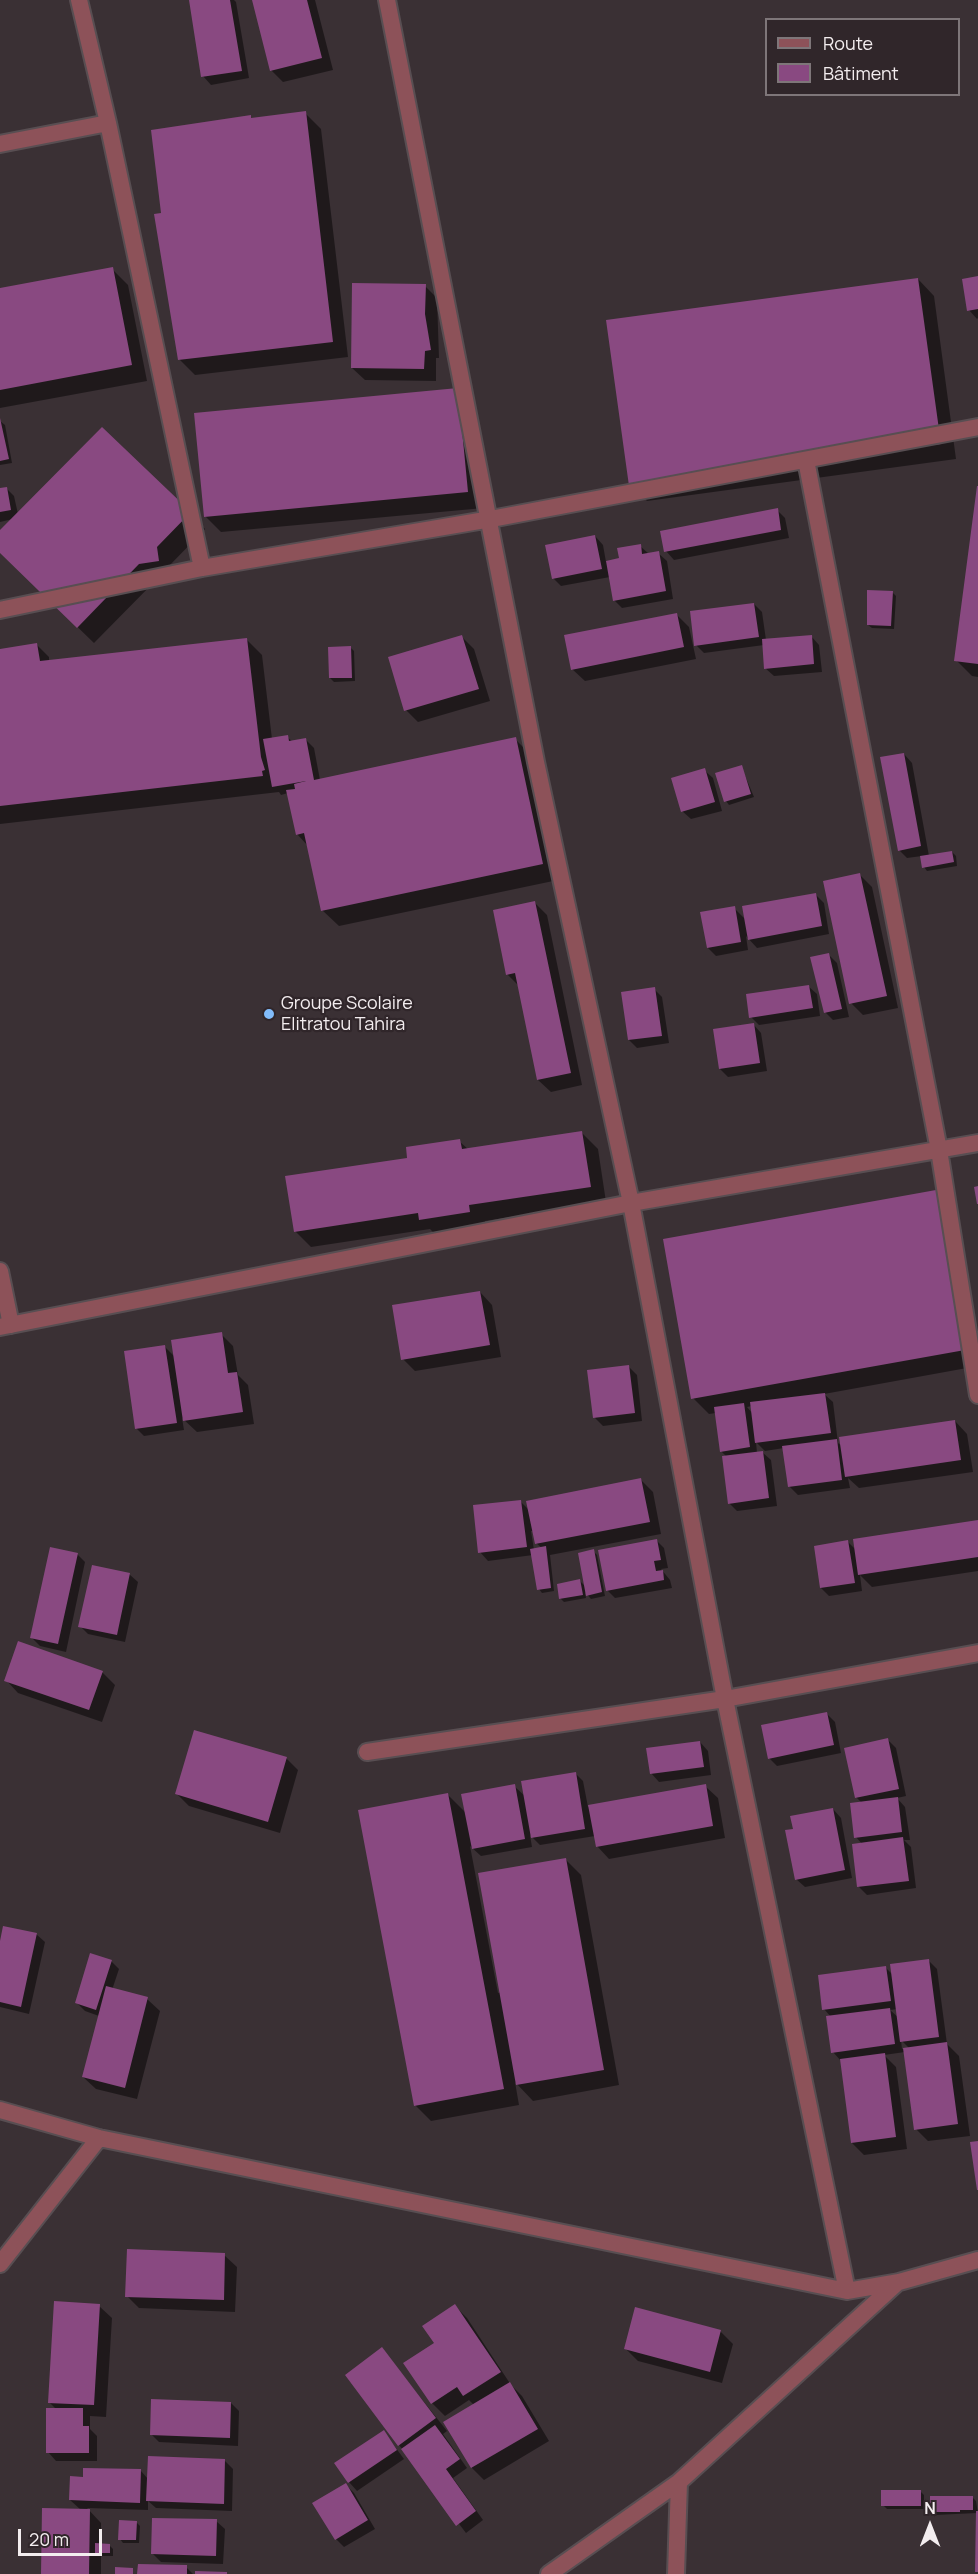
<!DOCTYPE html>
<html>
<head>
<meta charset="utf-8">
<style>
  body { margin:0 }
  #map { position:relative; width:978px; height:2574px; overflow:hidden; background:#3a3034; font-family:Manrope,sans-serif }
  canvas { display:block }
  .legend { position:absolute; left:765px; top:18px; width:195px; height:78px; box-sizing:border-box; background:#30262a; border:2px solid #7e7679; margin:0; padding:8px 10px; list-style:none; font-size:18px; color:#f3edef }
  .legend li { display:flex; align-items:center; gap:12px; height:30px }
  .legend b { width:30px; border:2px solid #7e7679 }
  .north { position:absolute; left:900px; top:2496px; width:60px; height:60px; -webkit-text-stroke:4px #30262a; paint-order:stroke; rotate:0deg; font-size:16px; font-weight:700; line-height:24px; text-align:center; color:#f3edef }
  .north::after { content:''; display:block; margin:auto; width:21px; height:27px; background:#f3edef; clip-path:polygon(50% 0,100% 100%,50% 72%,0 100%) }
  .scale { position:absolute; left:18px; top:2529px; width:84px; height:27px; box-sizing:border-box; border:3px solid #f3edef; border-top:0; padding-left:8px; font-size:18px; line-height:21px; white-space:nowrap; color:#f3edef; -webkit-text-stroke:4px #30262a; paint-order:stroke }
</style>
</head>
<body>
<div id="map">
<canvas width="978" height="2574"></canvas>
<ul class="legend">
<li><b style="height:8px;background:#8d5259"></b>Route</li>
<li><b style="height:16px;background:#894981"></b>Bâtiment</li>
</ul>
<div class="north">N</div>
<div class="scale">20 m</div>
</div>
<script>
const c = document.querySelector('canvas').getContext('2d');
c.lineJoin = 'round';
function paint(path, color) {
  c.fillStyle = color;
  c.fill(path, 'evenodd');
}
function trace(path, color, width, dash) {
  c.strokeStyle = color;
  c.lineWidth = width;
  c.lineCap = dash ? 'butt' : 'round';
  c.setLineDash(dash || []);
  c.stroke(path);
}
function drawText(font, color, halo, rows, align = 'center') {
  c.font = font + ' Manrope,sans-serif';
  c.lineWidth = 4.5;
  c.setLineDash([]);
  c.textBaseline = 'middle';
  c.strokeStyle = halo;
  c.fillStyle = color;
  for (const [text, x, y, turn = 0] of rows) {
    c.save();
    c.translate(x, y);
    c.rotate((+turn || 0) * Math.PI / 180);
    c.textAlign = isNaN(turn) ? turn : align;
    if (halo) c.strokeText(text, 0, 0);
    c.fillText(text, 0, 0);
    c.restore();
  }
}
paint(new Path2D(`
  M190 0H234L236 2 249 78 211 85 203 76Z
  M255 0H315L333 70 283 82 271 70Z
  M305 113 321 129 348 357 195 375 179 359 162 214Z
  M112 269 128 285 147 381 0 408V289Z
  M978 277V318L977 319 969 310Z
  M918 279 934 296 956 459 647 501 631 485Z
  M425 286 437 298 439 358H436V381L365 380 352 368Z
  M458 389 484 508 221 532 205 516Z
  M0 421 5 425 12 463 0 465Z
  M978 487V677L972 676 956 660Z
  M6 488 14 496 18 514 189 513 205 529 169 566 170 573 161 575 94 643 0 552V533L13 519 0 522V489Z
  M777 510 785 518 789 538 674 560 666 551Z
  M595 536 603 545 606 562 621 559 640 546 649 554 658 553 667 561 673 599 622 608 614 600 610 577 561 586 553 578Z
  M892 592 896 596 894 629 872 628 868 625Z
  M754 604 762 612 766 640 811 636 819 645 822 672 774 676 765 668 764 645 704 653 696 645Z
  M677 615 689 627 696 659 585 681 572 669Z
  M462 637 474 649 490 701 418 722 406 710Z
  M246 639 262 655 272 739 287 737 293 742 306 740 314 748 320 780 515 739 531 755 558 880 339 926 322 910 308 846 297 834 288 793 281 795 279 792 0 824V651L36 644 49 657V662Z
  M350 647 354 651 355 681 334 682 330 678Z
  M904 754 912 763 929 856 952 852 956 856 957 866 927 871 924 867 922 856 907 858 899 850Z
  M741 766 754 797 729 805 726 801Z
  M704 770 713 778 722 811 691 819 682 811Z
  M860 875 872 887 898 1008 863 1015 851 1003Z
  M815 894 824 903 829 934 757 948 746 936 748 950 716 956 708 948 734 908 745 919Z
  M535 903 547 915 582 1085 551 1092 538 1080 520 987 507 974Z
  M828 954 837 963 849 1017 833 1020 825 1012Z
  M808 986 817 994 820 1016 759 1025 751 1017Z
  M654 989 662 997 669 1043 637 1048 629 1040Z
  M753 1024 761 1033 767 1071 728 1077 720 1069Z
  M582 1133 598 1149 606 1202 485 1221V1228L436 1235 430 1229 311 1247 295 1231 409 1159 459 1141 469 1150Z
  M936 1192 952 1208 978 1366 824 1394 833 1402 838 1443 842 1446 955 1421 967 1434 973 1472 859 1488 848 1478 850 1488 798 1495 789 1486 784 1448 765 1451 756 1442 757 1453 762 1452 771 1460 777 1506 737 1511 729 1503 727 1457 721 1451 716 1413 709 1414 693 1398ZM752 1406 753 1414 747 1407Z
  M480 1292 492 1305 501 1357 415 1371 403 1359Z
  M221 1334 233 1346 238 1375 248 1385 254 1424 197 1432 182 1418 184 1430 144 1436 136 1428 165 1347 175 1357Z
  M629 1367 637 1375 642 1421 603 1426 595 1418Z
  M641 1480 653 1492 661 1534 550 1555 554 1591 542 1593 539 1589 533 1555 488 1561 480 1552 520 1501 530 1511ZM531 1531H534L536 1543 542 1548 534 1550Z
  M978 1522V1571L872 1587 860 1575 862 1591 829 1596 821 1588 848 1542 856 1550Z
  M656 1540 664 1548 668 1568 661 1569 670 1580 672 1588 615 1598 607 1590Z
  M593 1551 597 1555 605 1596 591 1599 585 1592 586 1598 564 1602 560 1598 580 1581 586 1587Z
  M77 1554 85 1562 66 1652 40 1646 32 1638Z
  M129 1574 138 1582 125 1642 88 1634 80 1626Z
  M102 1672 115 1685 102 1722 18 1693 6 1680Z
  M827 1714 835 1722 841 1753 777 1766 769 1758Z
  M888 1740 896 1748 906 1796 897 1798 905 1807 910 1840H904L911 1847 916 1888 867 1895 859 1887 862 1844 856 1837 862 1803 856 1797Z
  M700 1742 708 1751 711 1775 659 1782 651 1773Z
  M286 1758 298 1770 280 1833 189 1806 177 1794Z
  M575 1773 583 1781 588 1807 705 1786 718 1798 725 1838 609 1859 597 1846 595 1836 540 1845 530 1835 532 1847 481 1856 470 1846 498 1993 501 1992 565 1859 581 1875 619 2085 533 2101 515 2082 519 2105 431 2121 415 2105 448 1795 466 1813 514 1786 526 1797Z
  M833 1809 841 1818 852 1878 805 1887 796 1879 794 1830Z
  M36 1934 45 1942 29 2014 0 2007V1948Z
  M111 1961 119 1969 112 1990 147 1999 160 2011 137 2099 96 2089 83 2077 99 2016 85 2011 77 2003Z
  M929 1961 937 1969 947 2044 959 2056 970 2136 928 2141 916 2129 905 2052 884 2055 896 2067 907 2149 864 2155 852 2143 841 2061 833 2052 831 2017 824 2009 886 1968 893 1975ZM898 2009 899 2018 890 2010ZM901 2040 909 2048 902 2049Z
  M224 2255 237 2267 235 2312 139 2308 127 2296Z
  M99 2306 112 2318 106 2417 90 2416V2429L97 2436V2461H56L48 2452 57 2410 49 2402Z
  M455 2306 467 2318 511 2385 522 2396 549 2441 484 2480 472 2468 445 2422 474 2405 469 2400 445 2416 432 2403 405 2364 436 2343Z
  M720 2331 733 2344 722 2383 638 2361 626 2349Z
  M382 2349 447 2431 443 2434 467 2468 453 2478 483 2520 466 2533 399 2445Z
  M231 2403 239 2411 238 2446 159 2442 151 2434Z
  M384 2432 404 2459 357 2491 349 2482Z
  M225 2461 233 2469 232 2511 156 2508 148 2501V2510L87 2508 101 2523V2545H109L113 2549V2556H101V2574H42L81 2510 70 2500 84 2478 141 2471 148 2479Z
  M346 2485 354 2493 375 2529 344 2547 336 2539Z
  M921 2492 924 2495V2509H887L883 2505Z
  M973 2498 976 2501 978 2513V2573L977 2513 935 2515 931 2511Z
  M216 2521 225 2529 223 2564 161 2562 153 2554Z
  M136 2522 140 2526 139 2543H123L120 2539Z
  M186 2567 193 2574H139Z`), '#0007');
paint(new Path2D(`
  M189 0H230L242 71 201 77Z
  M252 0H307L322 58 270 71Z
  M306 111 333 342 178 360 154 214 161 213 151 130 251 115V118Z
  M113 267 132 365 0 390V288Z
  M978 276V309L967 311 962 279Z
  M918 278 941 444 629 486 606 320Z
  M352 283 426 284 425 314 431 350 425 351 424 369 351 368Z
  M458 388 468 492 204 517 194 413Z
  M0 418 9 459 0 461Z
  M102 427 191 512 157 547 159 561 139 564 77 628 0 553V530Z
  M977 486H978V664L954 661Z
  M7 487 11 510 0 512V488Z
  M778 508 781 530 664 552 660 531Z
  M595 535 602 569 552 579 545 545Z
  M641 544 642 554 659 551 666 591 613 601 606 561 619 558 617 548Z
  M867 590 893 591 891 626 867 625Z
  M754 603 759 637 694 646 690 611Z
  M677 613 684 647 571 670 564 635Z
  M462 635 479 689 404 711 388 657Z
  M812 635 814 664 764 669 762 639Z
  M247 638 261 757 265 770 262 771 263 776 0 806V649L37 643 40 661Z
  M351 646 352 678H329L328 647Z
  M288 735 289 741 306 738 314 780 516 737 543 864 321 911 304 833 296 835 286 790 295 789 294 784 306 781 272 787 263 739Z
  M904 753 921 846 898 851 880 757Z
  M742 765 751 794 724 802 715 773Z
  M705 768 715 802 681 812 671 778Z
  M952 851 954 862 922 868 920 856Z
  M860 873 887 996 849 1004 823 881Z
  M816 893 822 926 748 940 742 906Z
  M535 901 571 1073 537 1080 515 973 506 975 493 910Z
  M735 906 741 942 707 948 700 912Z
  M829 953 842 1009 824 1013 810 957Z
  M809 985 813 1008 749 1018 746 994Z
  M655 987 662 1036 628 1040 621 992Z
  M754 1023 760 1063 719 1069 713 1029Z
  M582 1131 591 1187 469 1205 470 1212 419 1220 418 1213 294 1232 285 1176 407 1158 406 1147 460 1139 462 1149Z
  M978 1186V1204H977L974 1187Z
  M936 1190 965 1350 691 1399 663 1239Z
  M480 1291 490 1345 401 1360 392 1305Z
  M222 1332 228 1373 237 1372 243 1412 183 1421 171 1340Z
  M165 1345 177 1423 135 1429 124 1351Z
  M629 1365 635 1413 593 1418 587 1370Z
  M825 1393 831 1433 755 1443 750 1402Z
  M744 1403 750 1447 720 1452 714 1407Z
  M955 1420 961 1460 845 1477 839 1437Z
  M837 1439 842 1480 788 1487 782 1446Z
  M763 1451 769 1498 728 1504 722 1456Z
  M641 1478 650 1522 535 1544 526 1501Z
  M521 1500 527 1547 478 1553 473 1505Z
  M978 1520V1557L858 1575 853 1539Z
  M657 1539 661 1560 654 1561 656 1571 663 1570 664 1580 606 1591 598 1550Z
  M848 1540 855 1583 820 1588 814 1546Z
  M546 1546 551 1588 537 1590 530 1549Z
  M50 1547 78 1553 58 1644 30 1638Z
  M594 1549 602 1592 586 1596 578 1553Z
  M92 1565 130 1573 117 1635 78 1627Z
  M580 1579 583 1595 559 1599 557 1584Z
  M18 1641 103 1671 89 1710 4 1681Z
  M827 1712 834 1745 768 1759 761 1725Z
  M194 1730 287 1757 268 1822 175 1794Z
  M888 1738 899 1789 855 1798 844 1748Z
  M700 1741 704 1767 650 1774 646 1748Z
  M576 1772 585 1829 531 1838 521 1781Z
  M515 1784 525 1839 472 1849 461 1794Z
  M706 1784 713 1826 596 1847 588 1805Z
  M448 1793 504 2089 414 2106 358 1810Z
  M898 1797 902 1832 854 1838 850 1803Z
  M833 1808 845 1870 795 1880 785 1830 793 1829 790 1816Z
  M903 1837 909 1881 857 1887 852 1844Z
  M566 1858 604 2070 516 2085 478 1873Z
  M3 1926 37 1933 21 2007 0 2002V1941Z
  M90 1953 112 1960 96 2010 75 2003Z
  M929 1959 939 2037 900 2042 890 1964Z
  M886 1966 891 2001 822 2010 818 1975Z
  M106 1986 148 1997 125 2088 82 2077Z
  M890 2008 895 2044 831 2053 826 2016Z
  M947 2042 958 2124 914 2130 903 2048Z
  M885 2053 896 2137 851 2143 840 2059Z
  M978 2141V2190H977L970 2142Z
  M127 2249 225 2253 224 2300 125 2297Z
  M54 2301 100 2304 94 2405 48 2403Z
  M455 2304 501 2372 463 2396 457 2387 431 2404 403 2363 434 2343 422 2326Z
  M635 2307 721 2330 710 2372 624 2349Z
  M382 2347 436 2418 398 2446 345 2375Z
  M510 2382 538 2429 471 2468 443 2422Z
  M151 2399 231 2402 230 2438 150 2435Z
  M46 2408H83V2426H89V2453H46Z
  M435 2425 460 2459 446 2469 476 2511 456 2526 401 2449Z
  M384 2430 397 2450 348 2483 334 2463Z
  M148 2456 225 2459 224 2504 146 2501Z
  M83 2468 141 2469 140 2503 69 2500 70 2476 83 2477Z
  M346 2483 368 2520 335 2540 312 2503Z
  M881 2490H921V2506H881Z
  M930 2496H973V2510H960V2512H930Z
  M42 2508 90 2509 89 2574H41Z
  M976 2511H978V2572H975Z
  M152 2518 217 2519 216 2556 151 2554Z
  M119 2520 137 2521 136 2540H118Z
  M95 2543 110 2544V2553H95Z
  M138 2564 187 2565V2574H137Z
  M115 2567 133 2568V2574H115Z
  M195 2571 227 2572V2574H195Z`), '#894981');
const minor = new Path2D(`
  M79 0 108 123 202 568
  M387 0 536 762 631 1203 725 1699 847 2291
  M0 144 108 123
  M806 460 939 1150 978 1395
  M0 610 202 568 491 519 978 427
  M0 1271 11 1325
  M0 1327 631 1203 978 1143
  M367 1752 725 1699 978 1653
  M0 2110 99 2138 847 2291 899 2282 978 2260
  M0 2264 99 2138
  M549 2574 679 2482 898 2282
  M676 2574 679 2482`);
trace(minor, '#584e52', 20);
trace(minor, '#8d5259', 16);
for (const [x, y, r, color] of [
  [269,1014,6,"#82bcfa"]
]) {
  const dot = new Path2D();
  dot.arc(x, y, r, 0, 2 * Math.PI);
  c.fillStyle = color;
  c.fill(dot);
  trace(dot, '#30262a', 2);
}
drawText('18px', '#f3edef', '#30262a', [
  ["Groupe Scolaire",281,1004],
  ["Elitratou Tahira",281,1025]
], 'left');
</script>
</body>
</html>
